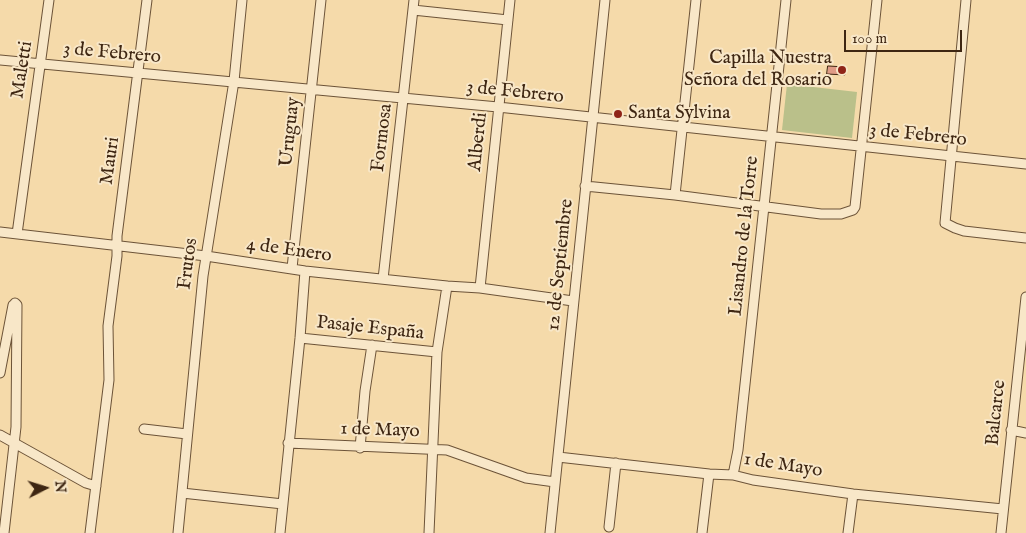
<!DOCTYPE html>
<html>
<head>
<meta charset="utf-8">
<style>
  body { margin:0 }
  #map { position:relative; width:1026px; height:533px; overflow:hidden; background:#f5daaa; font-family:"IM FELL English",serif }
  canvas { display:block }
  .north { position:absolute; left:20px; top:463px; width:50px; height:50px; -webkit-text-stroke:4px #f8e7c8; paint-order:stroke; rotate:85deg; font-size:14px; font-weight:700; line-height:20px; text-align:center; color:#3e2612 }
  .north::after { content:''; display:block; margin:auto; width:18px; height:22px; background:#3e2612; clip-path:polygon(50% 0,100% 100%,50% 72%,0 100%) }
  .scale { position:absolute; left:844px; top:30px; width:118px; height:22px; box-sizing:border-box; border:2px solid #3e2612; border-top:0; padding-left:6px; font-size:15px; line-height:18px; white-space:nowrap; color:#3e2612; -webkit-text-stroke:4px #f8e7c8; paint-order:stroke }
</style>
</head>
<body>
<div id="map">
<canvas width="1026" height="533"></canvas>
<div class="north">N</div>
<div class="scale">100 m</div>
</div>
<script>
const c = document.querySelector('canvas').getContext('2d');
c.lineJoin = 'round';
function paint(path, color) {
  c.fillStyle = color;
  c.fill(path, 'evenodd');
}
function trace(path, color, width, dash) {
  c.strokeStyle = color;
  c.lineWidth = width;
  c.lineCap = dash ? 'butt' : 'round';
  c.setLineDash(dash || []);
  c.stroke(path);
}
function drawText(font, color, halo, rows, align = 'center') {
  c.font = font + ' "IM FELL English",serif';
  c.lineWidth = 4;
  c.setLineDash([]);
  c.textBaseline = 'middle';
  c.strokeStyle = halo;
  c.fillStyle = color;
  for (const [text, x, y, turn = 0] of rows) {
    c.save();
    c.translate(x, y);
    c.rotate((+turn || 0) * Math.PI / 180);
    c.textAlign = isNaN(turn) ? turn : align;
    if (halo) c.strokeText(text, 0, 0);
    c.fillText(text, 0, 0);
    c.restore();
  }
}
paint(new Path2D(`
  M787 84 857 92 852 138 782 130Z`), '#bac08a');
const building = new Path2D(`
  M828 66 846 67 845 75 827 74Z`);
paint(building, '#df9b86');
trace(building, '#3e2612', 1);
const minor = new Path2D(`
  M966 0 945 223 955 228 964 231 1026 238
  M413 10 508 20
  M0 60 498 107 1026 164
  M585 186 675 195 821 214H841L853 210 855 207 877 0
  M675 195 696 0
  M0 232 206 256 305 271 447 286 480 288 573 301
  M17 234 49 0
  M292 268 321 0
  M383 279 414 0
  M480 288 510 0
  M300 338 437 352
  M0 373 13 305
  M144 429 187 434
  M1011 430 1026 433
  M0 435 86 483 96 486
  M288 443 447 450 526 478 555 482
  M360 448 365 391 372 345
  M558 457 709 474 733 475 753 480 853 494 1003 509
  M733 475 738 450 786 0
  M182 493 283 504
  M609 527 616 463
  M4 533 16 427 17 305 15 303
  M90 533 109 380 108 326 117 256V236L147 0
  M178 533 203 276 234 81 242 0
  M280 533 300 338 305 271
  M429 533 437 352 447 286
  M550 533 605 0
  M702 533 709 474
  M848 533 853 494
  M1001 533 1026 297`);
trace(minor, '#6c5338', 11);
trace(minor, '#f8e7c8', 9);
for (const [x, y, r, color] of [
  [842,70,5,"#8f2418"],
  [618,114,5,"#8f2418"]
]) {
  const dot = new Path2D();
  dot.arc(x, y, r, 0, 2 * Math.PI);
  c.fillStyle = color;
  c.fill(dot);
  trace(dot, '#f8e7c8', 2);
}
drawText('19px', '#3e2612', '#f8e7c8', [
  ["3 de Febrero",112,54,5],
  ["Maletti",23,70,-81],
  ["3 de Febrero",515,93,6],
  ["Uruguay",291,132,-84],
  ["3 de Febrero",918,136,6],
  ["Formosa",383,138,-83],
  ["Alberdi",479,142,-84],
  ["Mauri",111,161,-82],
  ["Lisandro de la Torre",745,236,-84],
  ["4 de Enero",289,251,8],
  ["Frutos",189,264,-82],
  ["12 de Septiembre",561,265,-84],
  ["Pasaje España",370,329,6],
  ["Balcarce",997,413,-84],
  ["1 de Mayo",380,431,2],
  ["1 de Mayo",783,466,9]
]);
drawText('19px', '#3e2612', '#f8e7c8', [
  ["Capilla Nuestra",832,59],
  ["Señora del Rosario",832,81],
  ["Santa Sylvina",628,114,"left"]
], 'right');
</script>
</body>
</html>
